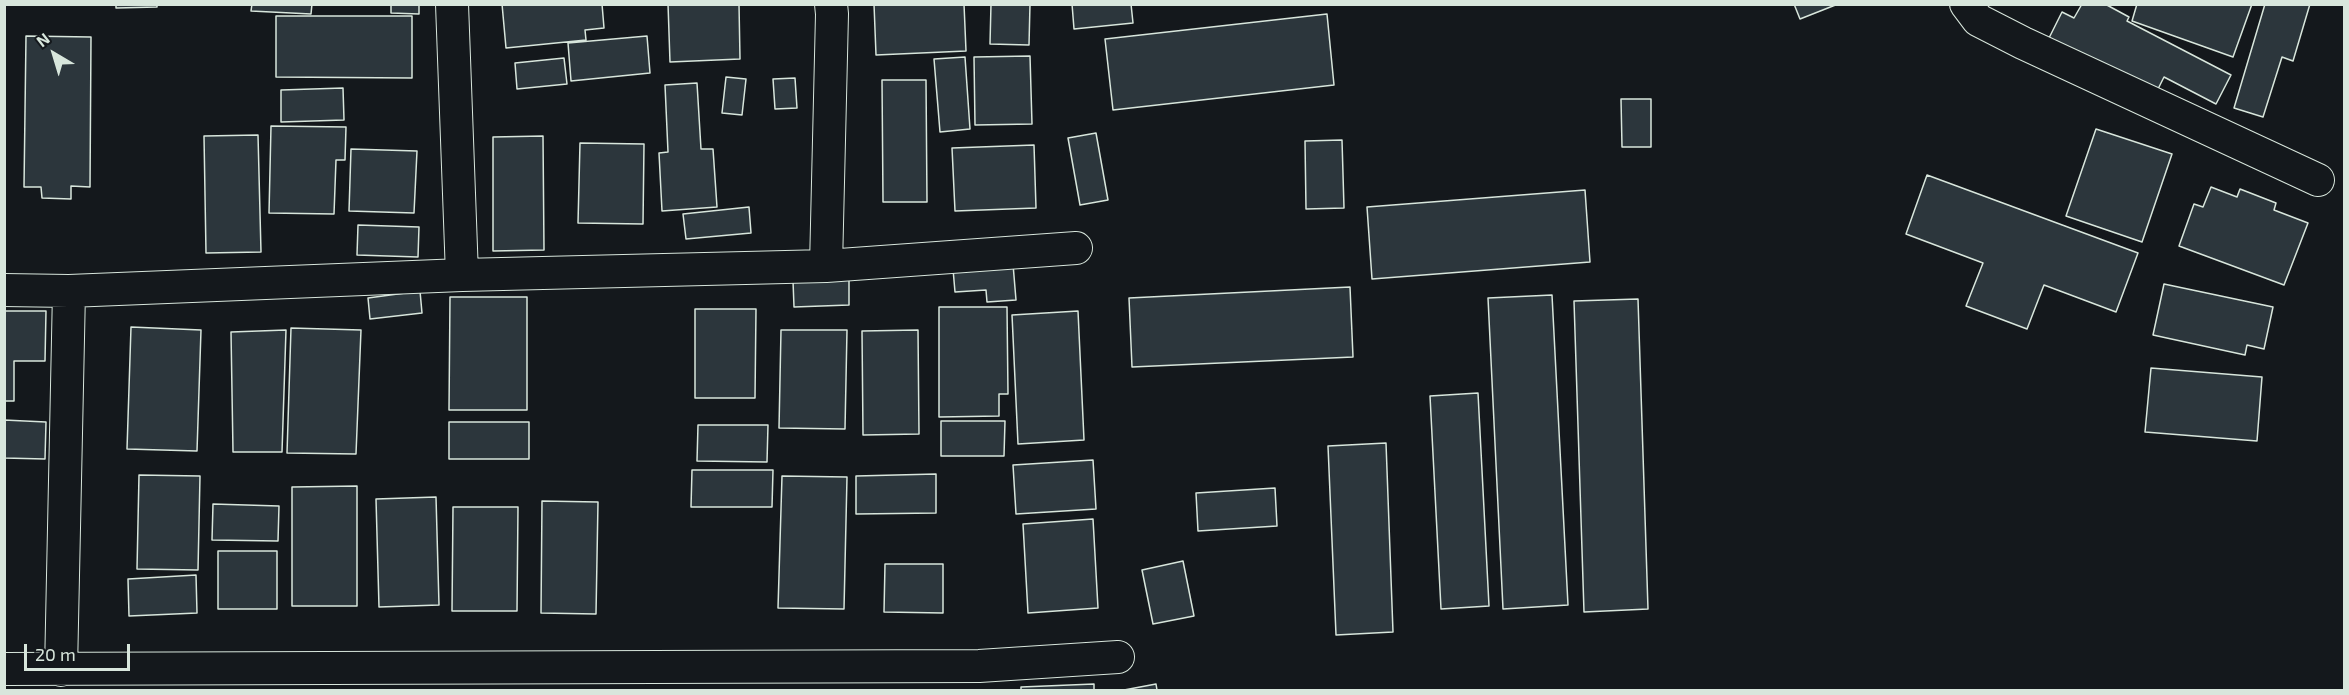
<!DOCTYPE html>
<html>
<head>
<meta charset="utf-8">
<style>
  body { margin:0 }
  #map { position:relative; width:2349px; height:695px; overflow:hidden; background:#14181c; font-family:"Exo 2",sans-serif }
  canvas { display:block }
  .frame { position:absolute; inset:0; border:6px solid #d8e6dc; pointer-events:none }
  .north { position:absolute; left:24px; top:24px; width:60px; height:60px; -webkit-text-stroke:4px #14181c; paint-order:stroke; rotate:322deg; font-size:16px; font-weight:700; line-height:24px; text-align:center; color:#d8e6dc }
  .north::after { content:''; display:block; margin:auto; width:21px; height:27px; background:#d8e6dc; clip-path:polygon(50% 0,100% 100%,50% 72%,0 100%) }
  .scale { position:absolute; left:24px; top:644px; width:106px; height:27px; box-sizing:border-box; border:3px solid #d8e6dc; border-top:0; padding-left:8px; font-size:18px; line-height:21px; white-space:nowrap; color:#d8e6dc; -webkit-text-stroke:4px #14181c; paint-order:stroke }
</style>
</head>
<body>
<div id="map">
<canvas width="2349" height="695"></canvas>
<div class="frame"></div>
<div class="north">N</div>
<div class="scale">20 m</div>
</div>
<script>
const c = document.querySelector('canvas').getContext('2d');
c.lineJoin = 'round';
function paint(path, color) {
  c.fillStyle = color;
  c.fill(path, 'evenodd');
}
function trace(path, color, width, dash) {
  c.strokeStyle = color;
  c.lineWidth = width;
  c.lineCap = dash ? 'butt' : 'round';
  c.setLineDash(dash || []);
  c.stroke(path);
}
const building = new Path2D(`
  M116 4H157V7L116 8Z
  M252 4H312L311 14 251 11Z
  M391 4H419V14L391 13Z
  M502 4H602L604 28 585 30 586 40 506 48Z
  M668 4H739L740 59 670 62Z
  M874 4H964L966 51 876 55Z
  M991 4H1030L1029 45 990 44Z
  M1072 4H1131L1133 23 1074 29Z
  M1794 4H1838L1800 19Z
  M2082 4H2105L2129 17 2127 21 2231 75 2216 104 2164 77 2156 93 2049 38 2062 12 2074 18Z
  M2137 4H2252L2233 57 2132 21Z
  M2265 4H2310L2293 61 2282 57 2263 117 2234 108Z
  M1327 14 1334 85 1113 110 1105 39Z
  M276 16H412V78L276 77Z
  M26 36 91 37 90 187 71 186V199L42 198 41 187H24Z
  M647 36 650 73 571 81 568 43Z
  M1030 56 1032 124 975 125 974 57Z
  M965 57 970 129 940 132 934 59Z
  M564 58 567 84 517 89 515 63Z
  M726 77 746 79 742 115 722 113Z
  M795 78 797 108 775 109 773 79Z
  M882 80H926L927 202H883Z
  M697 83 701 149H713L717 207 662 211 659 153 668 152 665 85Z
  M343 88 344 120 281 122V90Z
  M1621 99H1651V147H1622Z
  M271 126 346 127 345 160H336L334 214 269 213Z
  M2096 129 2172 154 2142 242 2066 216Z
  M1096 133 1108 200 1080 205 1068 138Z
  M258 135 261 252 206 253 204 136Z
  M543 136 544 250 493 251V137Z
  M1342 140 1344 208 1306 209 1305 141Z
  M580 143 644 144 643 224 578 223Z
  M1034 145 1036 208 955 211 952 148Z
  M351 149 417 151 414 213 349 211Z
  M1927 175 2138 253 2116 312 2044 285 2027 329 1966 306 1983 263 1906 234Z
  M2211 187 2237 197 2240 189 2276 203 2274 210 2308 223 2284 285 2179 246 2194 204 2203 207Z
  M1585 190 1590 262 1372 279 1367 207Z
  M749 207 751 233 686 239 683 214Z
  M358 225 419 227 418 257 357 255Z
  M1013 264 1016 300 987 302 986 290 955 292 953 269Z
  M849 279V305L794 307 793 281Z
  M2164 284 2273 307 2264 349 2247 345 2245 355 2153 335Z
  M1350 287 1353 357 1132 367 1129 298Z
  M420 291 422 313 370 319 368 298Z
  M1552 295 1568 605 1503 609 1488 298Z
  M450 297H527V410H449Z
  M1638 299 1648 609 1584 612 1574 301Z
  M939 307H1007L1008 394H999V416L939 417Z
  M695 309H756L755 398H695Z
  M4 311H46L45 361H14V401H4Z
  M1078 311 1084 440 1018 444 1012 315Z
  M131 327 201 330 197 451 127 449Z
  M291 328 361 330 356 454 287 453Z
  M286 330 282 452H233L231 332Z
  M781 330H847L845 429 779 428Z
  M918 330 919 434 863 435 862 331Z
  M2151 368 2262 377 2257 441 2145 432Z
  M1478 393 1489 606 1441 609 1430 396Z
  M4 420 46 422 45 459 4 458Z
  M941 421H1005L1004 456H941Z
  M449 422H529V459H449Z
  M698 425H768L767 462 697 461Z
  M1386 443 1393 632 1336 635 1328 446Z
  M1093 460 1096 509 1016 514 1013 465Z
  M692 470H773L772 507H691Z
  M936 474V513L856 514V476Z
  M139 475 200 476 198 570 137 569Z
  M782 476 847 477 844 609 778 608Z
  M357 486V606H292V487Z
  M1275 488 1277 526 1198 531 1196 493Z
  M436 497 439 605 379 607 376 499Z
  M542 501 598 502 596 614 541 613Z
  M213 504 279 506 278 541 212 540Z
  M453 507H518L517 611H452Z
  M1093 519 1098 608 1028 613 1023 524Z
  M218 551H277V609H218Z
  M1183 561 1194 616 1153 624 1142 570Z
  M885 564H943V613L884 612Z
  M196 575 197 613 129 616 128 579Z
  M1094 684V690H1021V687Z
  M1156 684 1157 690H1124Z`);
paint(building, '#2c363c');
trace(building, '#d8e6dc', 1.5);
const street = new Path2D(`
  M452 4 462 275
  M1966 4 1978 20 2023 43 2318 180
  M826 266 832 14 831 4
  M4 290 69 291 462 275 826 266 1076 248
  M4 669 979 666 1118 657
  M61 670 69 291`);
trace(street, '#d8e6dc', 34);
trace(street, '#14181c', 32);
</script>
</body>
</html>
